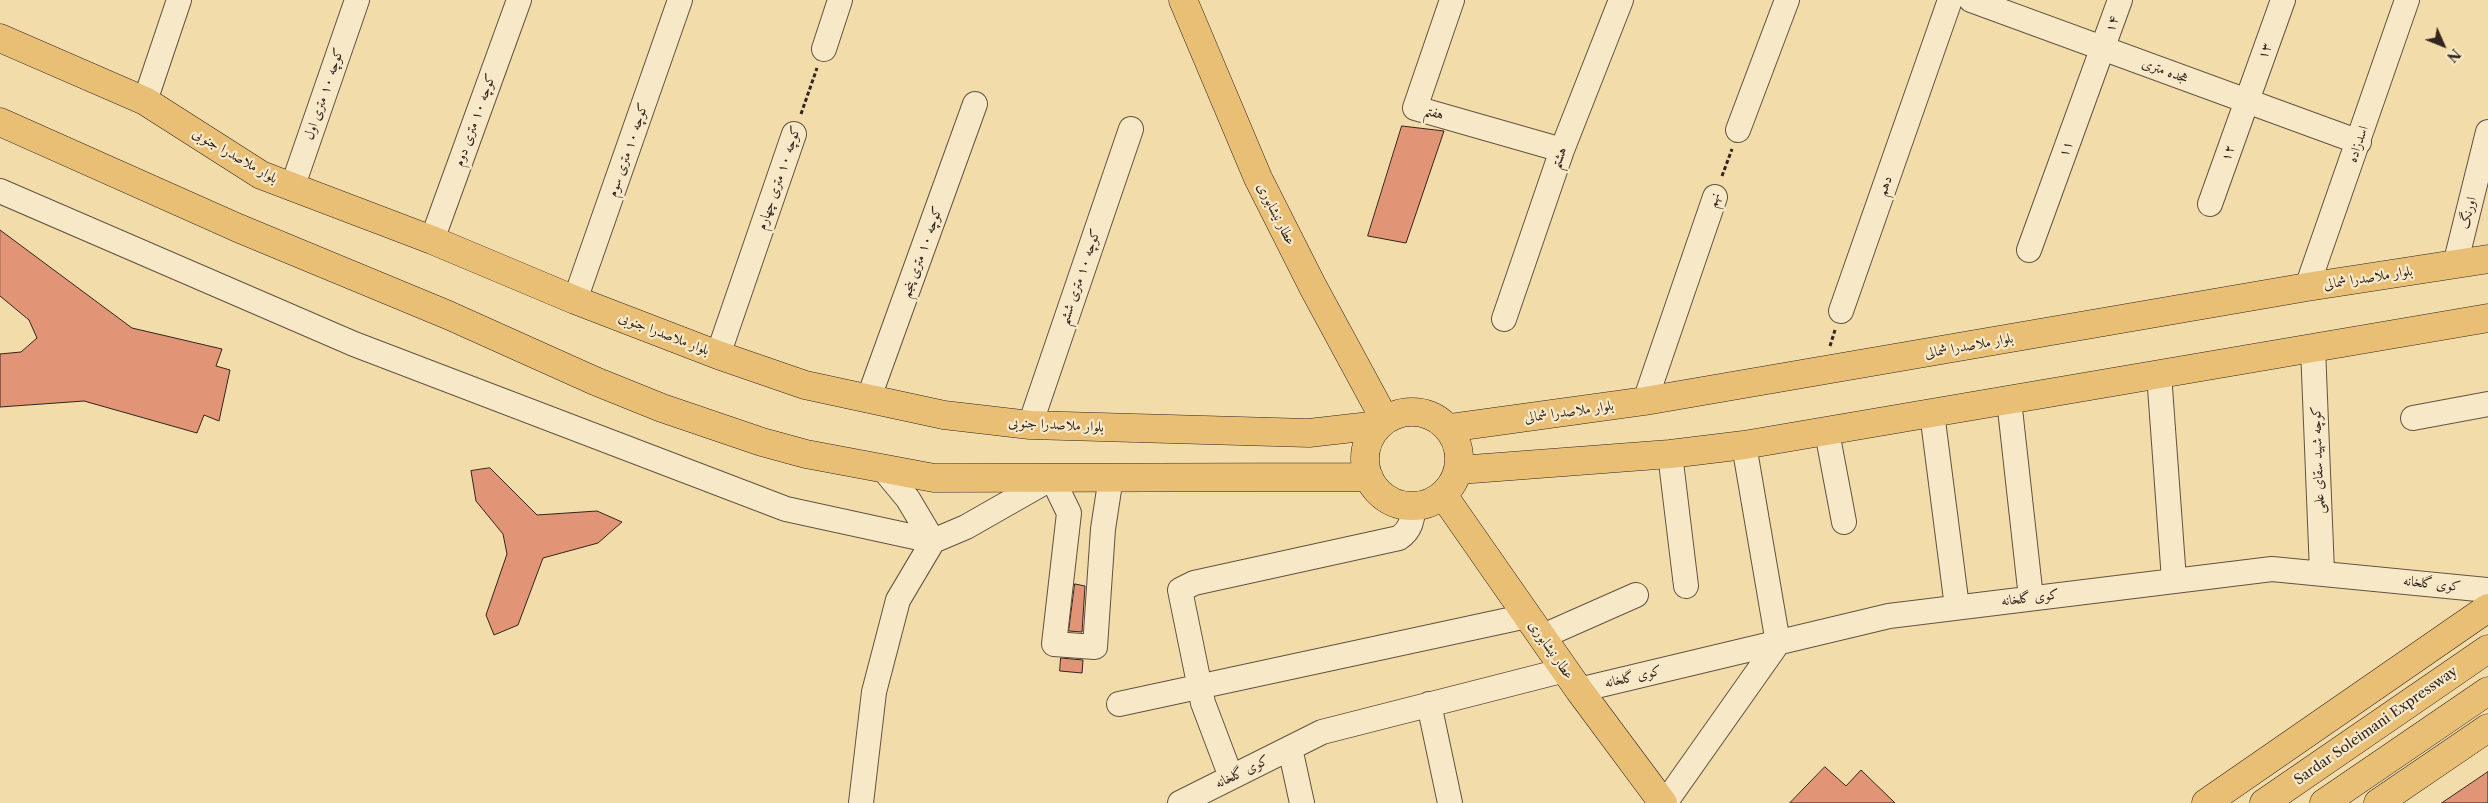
<!DOCTYPE html>
<html>
<head>
<meta charset="utf-8">
<style>
  body { margin:0 }
  #map { position:relative; width:2488px; height:803px; overflow:hidden; background:#f2ddaa; font-family:"Libre Caslon Text",serif }
  canvas { display:block }
  .north { position:absolute; left:2418px; top:20px; width:50px; height:50px; -webkit-text-stroke:4px #f7e9c8; paint-order:stroke; rotate:134deg; font-size:14px; font-weight:700; line-height:20px; text-align:center; color:#32241e }
  .north::after { content:''; display:block; margin:auto; width:18px; height:22px; background:#32241e; clip-path:polygon(50% 0,100% 100%,50% 72%,0 100%) }
</style>
</head>
<body>
<div id="map">
<canvas width="2488" height="803"></canvas>
<div class="north">N</div>
</div>
<script>
const c = document.querySelector('canvas').getContext('2d');
c.lineJoin = 'round';
function paint(path, color) {
  c.fillStyle = color;
  c.fill(path, 'evenodd');
}
function trace(path, color, width, dash) {
  c.strokeStyle = color;
  c.lineWidth = width;
  c.lineCap = dash ? 'butt' : 'round';
  c.setLineDash(dash || []);
  c.stroke(path);
}
function drawText(font, color, halo, rows, align = 'center') {
  c.font = font + ' "Libre Caslon Text",Amiri,serif';
  c.lineWidth = 4.5;
  c.setLineDash([]);
  c.textBaseline = 'middle';
  c.strokeStyle = halo;
  c.fillStyle = color;
  for (const [text, x, y, turn = 0] of rows) {
    c.save();
    c.translate(x, y);
    c.rotate((+turn || 0) * Math.PI / 180);
    c.textAlign = isNaN(turn) ? turn : align;
    if (halo) c.strokeText(text, 0, 0);
    c.fillText(text, 0, 0);
    c.restore();
  }
}
const building = new Path2D(`
  M1402 126 1444 131 1406 243 1368 236Z
  M0 230 132 328 222 349 216 366 230 370 219 421 204 415 197 433 84 401 0 407V354L21 352 37 338 29 320 0 296Z
  M490 468 537 515 597 511 622 522 598 543 543 558 518 625 494 635 486 615 507 554 503 534 476 501 471 471Z
  M1075 584 1085 586 1082 632 1069 631Z
  M1061 658 1083 660 1082 673 1060 671Z
  M1825 767 1846 786 1861 770 1895 803H1790Z
  M2488 772V803H2442Z`);
paint(building, '#e29576');
trace(building, '#32241e', 1);
const minor = new Path2D(`
  M1452 0 1415 108 1562 150
  M1971 0 2359 142
  M824 49 840 0
  M145 101 179 0
  M1738 130 1787 0
  M292 188 357 0
  M0 191 354 344 786 509 933 541 898 600 874 692 861 803
  M2210 204 2283 0
  M432 240 519 0
  M2029 250 2120 0
  M2455 265 2488 132
  M2307 287 2407 0
  M575 300 680 0
  M1841 311 1950 0
  M1504 319 1562 150 1621 0
  M2313 348 2322 572
  M718 355 794 134
  M2159 374 2174 580
  M868 400 975 104
  M2009 400 2031 598
  M1645 401 1715 197
  M1932 413 1957 607
  M2413 418 2488 404
  M1030 425 1131 129
  M1827 432 1844 522
  M1670 454 1686 586
  M884 470 908 499 933 541 966 527 1052 478 1069 513 1054 644 1095 647 1103 529 1111 477
  M1541 637 1636 595
  M1579 690 1889 616 2272 569 2488 590
  M1119 704 1527 616
  M1429 704 1450 803
  M1290 748 1302 803
  M1231 777 1203 703 1180 590 1194 583 1399 538C1411 530 1412 520 1414 506
  M1180 803 1322 732 1565 670
  M1665 803 1778 643 1744 445`);
const major = new Path2D(`
  M1183 0 1258 178 1313 287 1385 420
  M0 38 145 101 261 175 432 240 575 300 718 355 805 385 944 415 1030 425 1309 433 1379 425
  M0 122 238 228 448 315 595 381 662 408 762 442 806 454 934 478 1369 477
  M1365 459a47 47 0 1 1 94 0a47 47 0 1 1-94 0Z
  M1449 428 1645 401 2307 287 2488 259
  M1459 470 1670 454 1744 445 2488 318
  M1443 495 1579 690 1663 803`);
const highway = new Path2D(`
  M2206 803 2488 608
  M2264 803 2488 649
  M2324 803 2488 691
  M2378 803 2488 728`);
trace(minor, '#625241', 26);
trace(major, '#32241e', 29);
trace(highway, '#32241e', 29);
trace(new Path2D(`
  M801 114 817 68
  M1722 176 1732 149
  M1830 346 1835 330`), '#32241e', 3, [4, 2.5]);
trace(minor, '#f7e9c8', 24);
trace(major, '#e9be75', 28);
trace(highway, '#e9be75', 28);
drawText('14px', '#32241e', '#f7e9c8', [
  ["۱۴",2112,24,-71],
  ["۱۳",2265,51,-70],
  ["هجده متری",2165,71,20],
  ["کوچه ۱۰ متری اول",324,94,-71],
  ["هفتم",1434,113,16],
  ["کوچه ۱۰ متری دوم",475,120,-70],
  ["اسدزاده",2358,144,-71],
  ["۱۱",2066,149,-70],
  ["کوچه ۱۰ متری سوم",628,150,-71],
  ["۱۲",2228,153,-71],
  ["بلوار ملاصدرا جنوبی",235,156,30],
  ["هشتم",1559,158,-70],
  ["کوچه ۱۰ متری چهارم",779,178,-71],
  ["دهم",1885,186,-71],
  ["نهم",1714,200,-71],
  ["اورنگ",2468,213,-76],
  ["عطار نیشابوری",1276,214,63],
  ["کوچه ۱۰ متری پنجم",922,252,-70],
  ["کوچه ۱۰ متری ششم",1080,277,-71],
  ["بلوار ملاصدرا شمالی",2368,278,-9],
  ["بلوار ملاصدرا جنوبی",664,334,21],
  ["بلوار ملاصدرا شمالی",1969,346,-10],
  ["بلوار ملاصدرا شمالی",1569,412,-8],
  ["بلوار ملاصدرا جنوبی",1056,425,3],
  ["کوچه شهید سقای علمی",2318,460,-92],
  ["کوی گلخانه",2432,584,6],
  ["کوی گلخانه",2030,598,-7],
  ["عطار نیشابوری",1551,650,55],
  ["کوی گلخانه",1633,677,-13],
  ["Sardar Soleimani Expressway",2376,726,-35],
  ["کوی گلخانه",1242,772,-26]
]);
</script>
</body>
</html>
